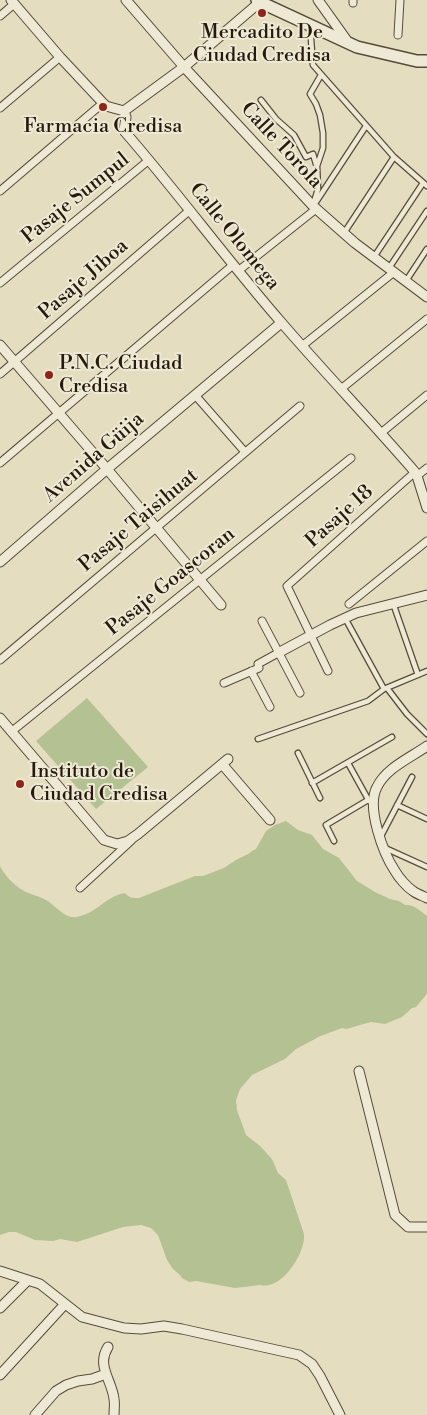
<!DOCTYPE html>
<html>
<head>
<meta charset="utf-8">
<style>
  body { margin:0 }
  canvas { display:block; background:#e5ddbf }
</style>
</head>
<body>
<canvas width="427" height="1415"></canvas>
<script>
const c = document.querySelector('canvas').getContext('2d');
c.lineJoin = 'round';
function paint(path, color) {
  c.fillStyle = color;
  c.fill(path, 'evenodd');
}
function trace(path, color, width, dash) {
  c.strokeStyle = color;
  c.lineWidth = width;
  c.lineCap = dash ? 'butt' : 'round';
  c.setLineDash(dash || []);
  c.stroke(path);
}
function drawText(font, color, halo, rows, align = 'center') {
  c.font = font + ' "Libre Bodoni",serif';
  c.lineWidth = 4;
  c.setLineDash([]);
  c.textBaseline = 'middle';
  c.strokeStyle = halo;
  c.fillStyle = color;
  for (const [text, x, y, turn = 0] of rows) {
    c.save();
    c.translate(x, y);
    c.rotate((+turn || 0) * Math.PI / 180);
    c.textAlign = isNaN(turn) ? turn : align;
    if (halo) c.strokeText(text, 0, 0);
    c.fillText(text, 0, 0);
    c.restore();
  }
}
paint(new Path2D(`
  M87 698 148 767 96 809 36 741Z
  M286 821 298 830 312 835 323 849 339 858 357 881 375 892 390 899 399 901 405 905C413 904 421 911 427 916V993L426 995 416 1007 412 1008 402 1017 385 1024 371 1022 346 1029 342 1028 318 1037 315 1039 296 1049 285 1059 252 1075 240 1089 236 1100 237 1110 246 1135 260 1146 272 1159 278 1173 286 1180 304 1234C306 1252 282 1291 260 1285L235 1288 196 1281 189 1282 182 1278 180 1275 173 1269 167 1260 158 1235 151 1228 141 1225 123 1227 77 1242 60 1239 53 1241 35 1240 16 1232H9L0 1235V866C4 874 11 882 18 887 26 894 37 895 46 900 55 905 65 919 76 917 96 914 106 896 125 893 129 898 133 898 139 898L195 876H203L224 868 236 860 250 853 252 851 256 849 266 831 275 825Z`), '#b4c193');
const service = new Path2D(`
  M310 26 313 65 394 157 427 186
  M261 100 276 119 294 135 306 157 313 154 316 164
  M316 202 366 126
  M313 205 318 189 317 166 323 148V133L320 115 316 104 310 94 321 75
  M344 233 394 157
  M374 257 423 183
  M389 268 427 211
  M406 281 427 249
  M393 603 418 675
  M345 618 384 689
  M387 688 407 714 427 734
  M258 739 368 701 384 689 427 671
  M298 753 320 798
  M348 763 369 801
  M312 783 392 737
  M397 805 427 819
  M381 836 412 777
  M334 841 326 825 368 800
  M385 848 427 867`);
const pedestrian = new Path2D(`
  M353 3V0
  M0 16 14 4
  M398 35 400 0
  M0 108 60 57
  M0 191 103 103
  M238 271 316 209
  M0 283 149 160
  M302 346 394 272
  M0 374 190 210
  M341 389 427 319
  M195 395 245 452
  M381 433 427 395
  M0 463 233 265
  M417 476 427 468
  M349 604 427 541
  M262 621 300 693
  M0 660 300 406
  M251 671 270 707
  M328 671 287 586 415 472
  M224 683 259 668 258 664 278 653
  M11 732 351 458
  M80 888 131 841`);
const minor = new Path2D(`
  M11 0 60 57 103 103 106 106 124 111 126 117 124 130 125 132C179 194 227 260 281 322 325 373 371 421 415 472L417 476 427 508
  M126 0 184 67 313 206 355 243 427 297
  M318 0 348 42
  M124 111 184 67 260 2
  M0 345 107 469 221 605
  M0 562 107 469 281 323
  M278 653 330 625 356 613 427 595
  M0 718 104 840 117 844 128 841 138 834 228 759
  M427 746C410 758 386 768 377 787 366 807 383 853 395 871 399 878 407 887 413 891 417 894 423 896 427 898
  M222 764 270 820
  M359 1071 395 1215 408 1227H427
  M0 1271 40 1284 82 1317 124 1328 141 1329 164 1326 182 1329 299 1355 312 1364 320 1376 340 1415
  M0 1308 28 1280
  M108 1347C96 1366 112 1380 114 1399 115 1404 114 1410 114 1415
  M0 1375 65 1304
  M35 1415 56 1391 66 1385 78 1381 92 1379 106 1374`);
const tertiary = new Path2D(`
  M257 0 260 2 357 47 417 61H427`);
trace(service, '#564b39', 7);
trace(pedestrian, '#564b39', 9);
trace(minor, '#564b39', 11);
trace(tertiary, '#564b39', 14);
trace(service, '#eee9d5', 4.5);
trace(pedestrian, '#eee9d5', 7);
trace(minor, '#eee9d5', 9);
trace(tertiary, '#eee9d5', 11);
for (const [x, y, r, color] of [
  [262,13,5,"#8f2418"],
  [103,107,5,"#8f2418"],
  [49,375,5,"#8f2418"],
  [20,784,5,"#8f2418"]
]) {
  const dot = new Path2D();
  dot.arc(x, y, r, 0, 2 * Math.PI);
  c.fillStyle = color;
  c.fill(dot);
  trace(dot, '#eee9d5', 2);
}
drawText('20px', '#271a0c', '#eee9d5', [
  ["Mercadito De",262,33],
  ["Ciudad Credisa",262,56],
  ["Farmacia Credisa",103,127],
  ["P.N.C. Ciudad",59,364,"left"],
  ["Credisa",59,387,"left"],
  ["Instituto de",30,772,"left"],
  ["Ciudad Credisa",30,795,"left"]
]);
drawText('20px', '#271a0c', '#eee9d5', [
  ["Calle Torola",281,146,47],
  ["Pasaje Sumpul",76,199,-39],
  ["Calle Olomega",234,237,51],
  ["Pasaje Jiboa",84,280,-41],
  ["Avenida Güija",94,458,-41],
  ["Pasaje 18",340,517,-42],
  ["Pasaje Taisihuat",139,521,-40],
  ["Pasaje Goascoran",171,582,-39]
]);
</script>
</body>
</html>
